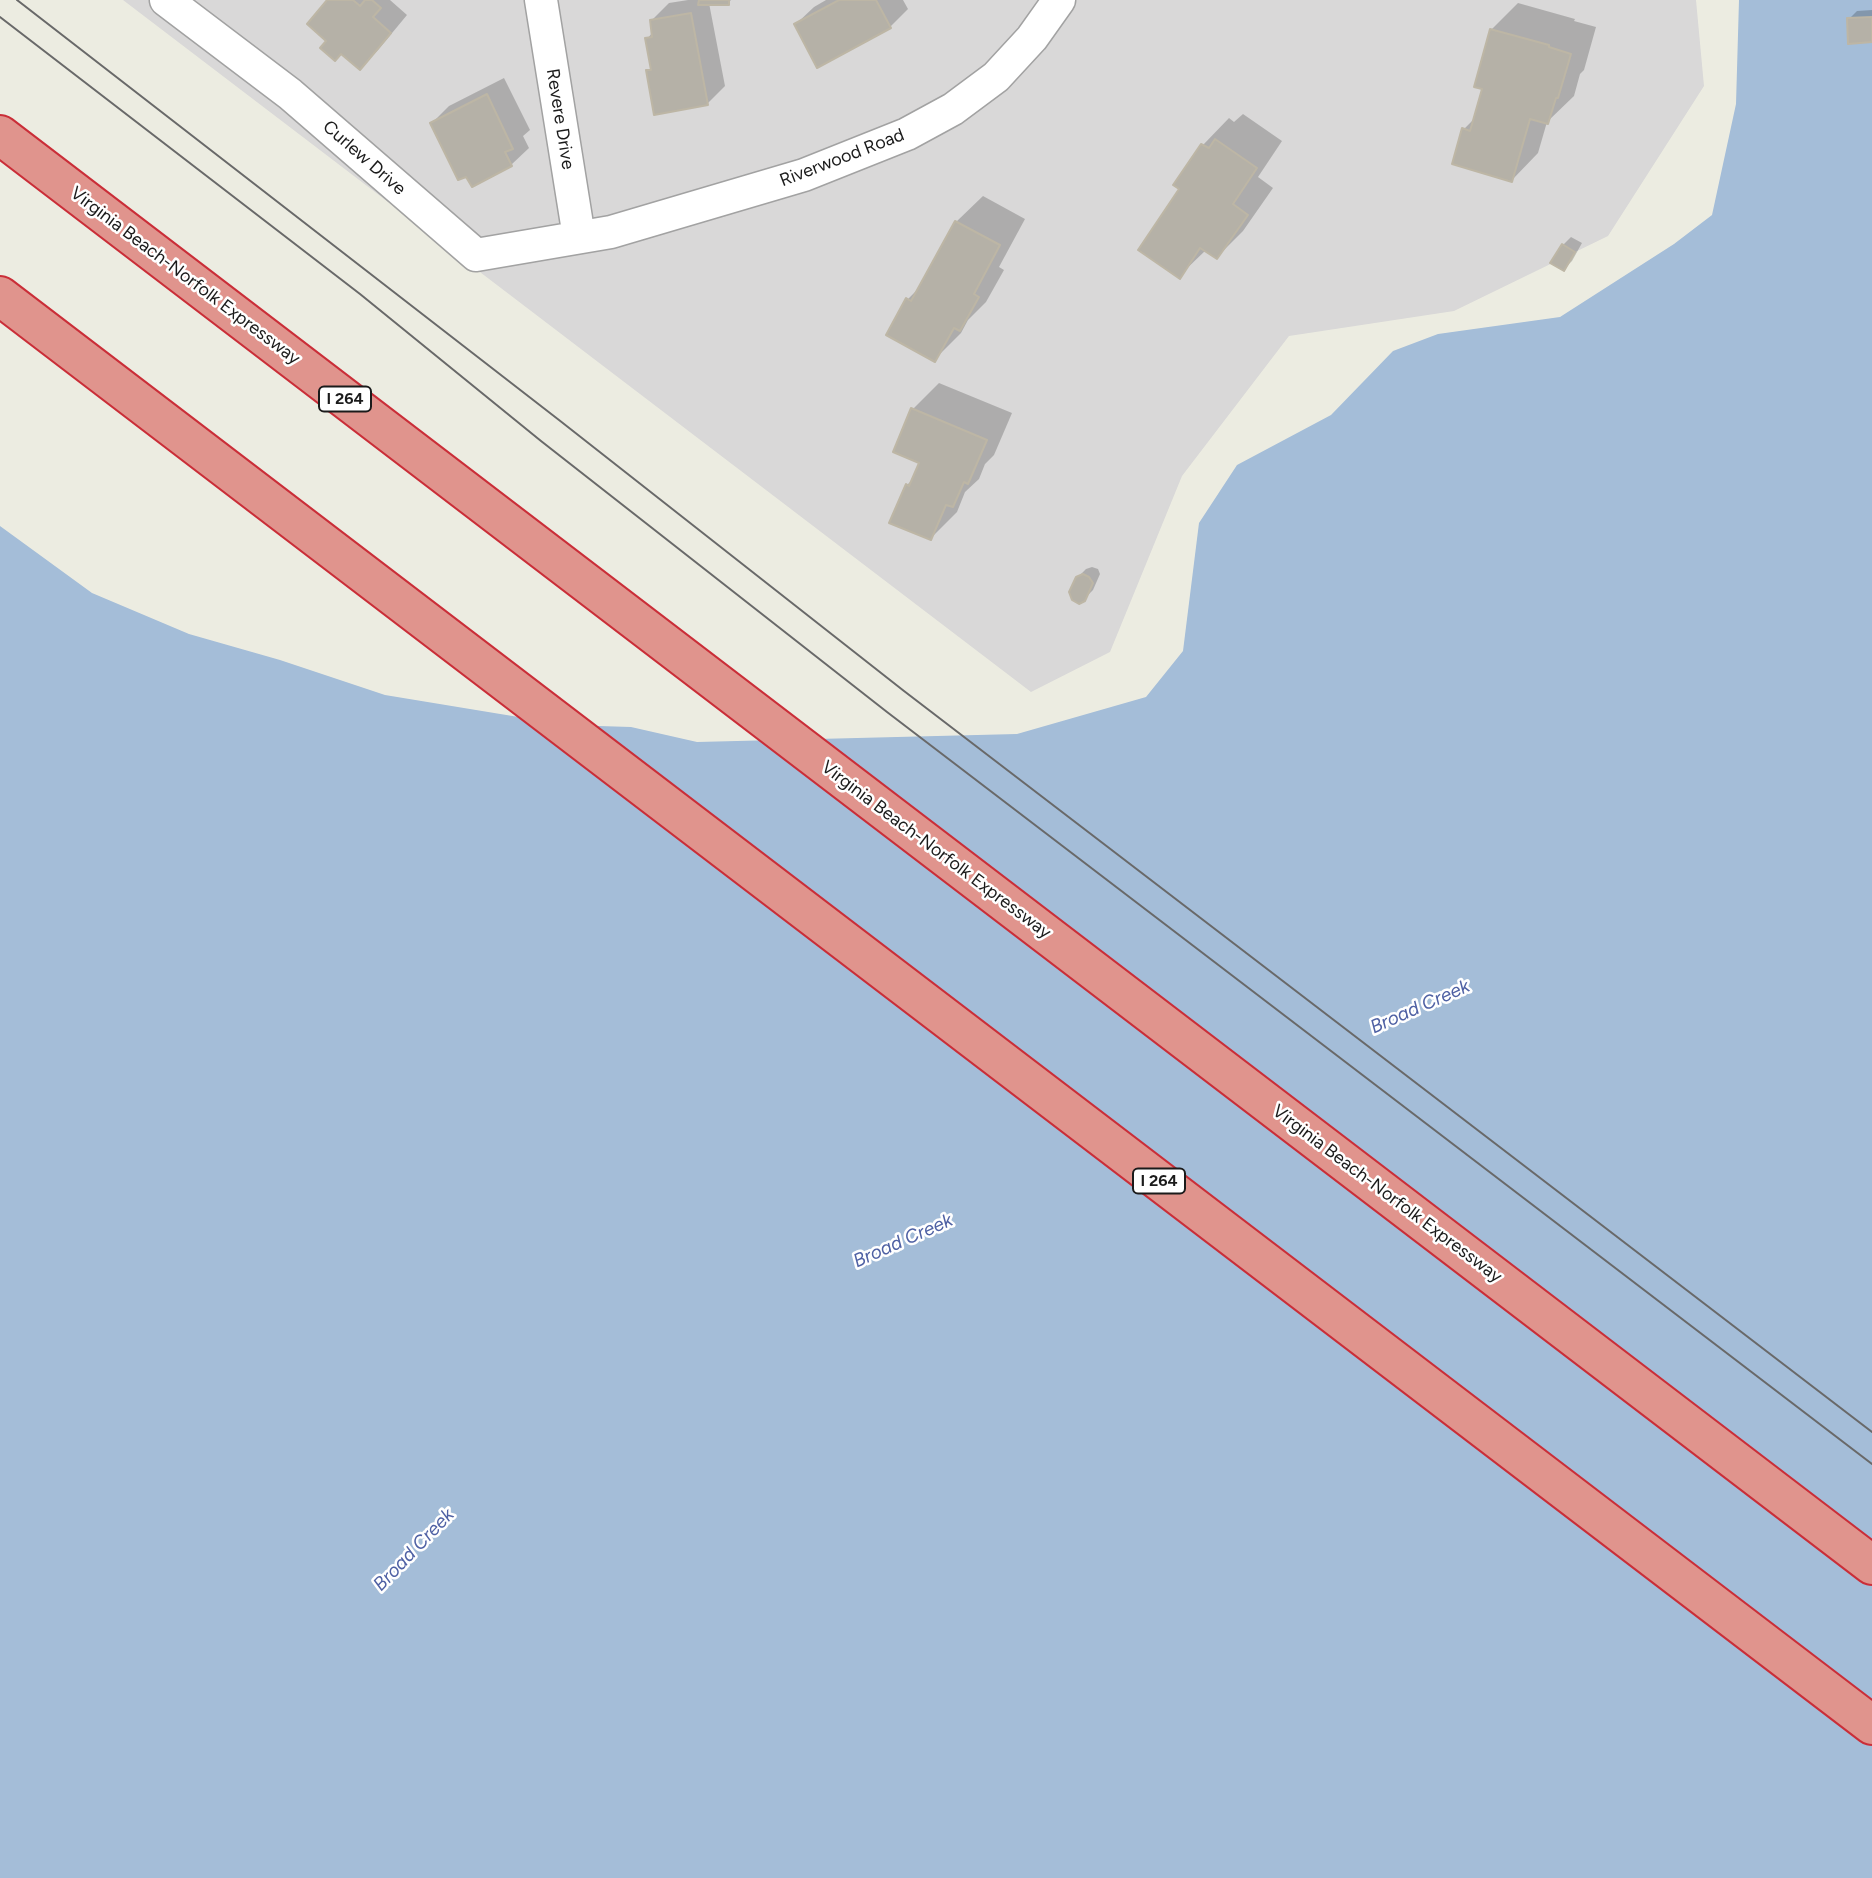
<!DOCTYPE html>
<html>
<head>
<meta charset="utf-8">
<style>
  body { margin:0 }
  canvas { display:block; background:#ecece1 }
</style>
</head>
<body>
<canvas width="1872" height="1878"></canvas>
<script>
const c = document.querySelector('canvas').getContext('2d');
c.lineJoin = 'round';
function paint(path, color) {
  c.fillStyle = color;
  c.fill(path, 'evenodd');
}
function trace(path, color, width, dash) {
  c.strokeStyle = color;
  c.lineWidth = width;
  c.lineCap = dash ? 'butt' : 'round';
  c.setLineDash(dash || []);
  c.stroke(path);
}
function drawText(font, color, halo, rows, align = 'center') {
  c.font = font + ' Figtree,sans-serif';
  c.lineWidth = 5;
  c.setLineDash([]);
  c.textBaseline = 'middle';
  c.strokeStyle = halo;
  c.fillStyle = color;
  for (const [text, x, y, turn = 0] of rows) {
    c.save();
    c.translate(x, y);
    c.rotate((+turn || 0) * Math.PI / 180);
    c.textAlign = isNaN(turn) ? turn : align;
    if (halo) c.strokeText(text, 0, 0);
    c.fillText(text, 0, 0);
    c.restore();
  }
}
paint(new Path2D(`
  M123 0H1696L1704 86 1608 236 1454 311 1289 336 1182 476 1110 652 1031 692Z`), '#d9d8d8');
paint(new Path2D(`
  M1739 0H1872V1878H0V526L92 593 189 634 280 660 385 695 567 725 631 727 697 742 1017 734 1146 697 1183 651 1199 523 1237 465 1331 415 1393 351 1438 334 1560 317 1674 244 1712 215 1736 104Z`), '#a4bdd8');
paint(new Path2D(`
  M329 0H390L407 15 378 50 360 68 328 40Z
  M688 0H731L728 3H709L725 86 707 104 648 71 652 67 647 39 653 32 651 21 669 3Z
  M826 0H903L908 9 890 27 796 24 814 7Z
  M1518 3 1575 19 1574 21 1596 27 1584 70 1580 74 1574 96 1547 122 1538 153 1512 180 1464 129 1475 118 1484 88 1476 86 1492 29Z
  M1872 10V40L1849 19 1857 11Z
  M504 78 530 130 523 136 529 148 511 165 432 123 449 106Z
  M1243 114 1282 141 1258 177 1273 188 1243 231 1217 257 1206 250 1179 276 1182 188 1203 145 1229 118 1234 122Z
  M983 196 1025 219 999 267 1004 270 986 302 968 320 961 333 934 360 908 299 921 286 956 222Z
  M1571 237 1582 243 1572 261 1564 269 1563 245Z
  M939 383 1012 413 994 455 985 464 979 479 965 492 957 512 931 538 907 485 914 478 921 462 913 409Z
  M1092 567 1098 569 1100 574 1093 590 1084 599 1077 578 1086 569Z`), '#0003');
const building = new Path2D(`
  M327 0H353L360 6 365 0H372L381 8 373 17 391 33 360 70 341 54 335 61 320 48 326 41 307 24Z
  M699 0H729V5H698Z
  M839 0H876L891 28 817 68 794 24Z
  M691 13 708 105 654 115 646 70H651L645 38 652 37 650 20Z
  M1872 17V42L1848 44 1847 18Z
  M1490 29 1549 45V47L1571 54 1558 98H1556L1548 124 1530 119 1512 182 1452 164 1462 128 1470 131 1482 89 1474 87Z
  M487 94 513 149 505 152 512 166 472 187 466 177 458 180 430 123Z
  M1215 139 1257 168 1233 204 1248 215 1217 259 1200 248 1180 279 1138 250 1179 189 1173 185 1201 144 1209 148Z
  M955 221 1000 245 974 294 979 297 960 331 954 328 935 362 886 335 906 298 911 301Z
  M1562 244 1575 252 1564 271 1550 263Z
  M911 408 987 440 968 484 964 482 953 507 946 505 931 540 889 523 906 484 909 486 919 463 893 452Z
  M1083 574 1089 577 1093 583 1085 601 1079 604 1072 600 1069 592 1076 577Z`);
paint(building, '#b5b1a7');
trace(building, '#bdb6a5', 2);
const street = new Path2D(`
  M166 0 290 94 476 255 611 232 804 175 907 134 953 109 996 77 1032 38 1059 0
  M541 0 579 237`);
const highway = new Path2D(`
  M0 135 1872 1565
  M0 296 1872 1725`);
trace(street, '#a2a2a2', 35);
trace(highway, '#ca2e38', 42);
trace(street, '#fff', 32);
trace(highway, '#e0948d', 38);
trace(new Path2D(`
  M17 0 559 420 904 691 1872 1432
  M0 17 360 294 541 441 887 712 1872 1464`), '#696969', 2);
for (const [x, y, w] of [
  [345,399,52],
  [1159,1181,52]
]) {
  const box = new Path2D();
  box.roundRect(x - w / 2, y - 12.5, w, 25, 5);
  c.fillStyle = '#fff';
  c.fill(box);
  trace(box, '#1b1b1b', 2);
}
drawText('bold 16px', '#1b1b1b', null, [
  ["I 264",345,399],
  ["I 264",1159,1181]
]);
drawText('18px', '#1b1b1b', '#fff', [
  ["Revere Drive",560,119,81],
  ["Curlew Drive",364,158,41],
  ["Riverwood Road",842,158,-21],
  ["Virginia Beach-Norfolk Expressway",185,276,37],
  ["Virginia Beach-Norfolk Expressway",936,850,37],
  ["Virginia Beach-Norfolk Expressway",1387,1194,37]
]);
drawText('italic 19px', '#4f61a4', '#fff', [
  ["Broad Creek",1420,1007,-24],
  ["Broad Creek",903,1241,-24],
  ["Broad Creek",414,1550,-46]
]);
</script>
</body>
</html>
